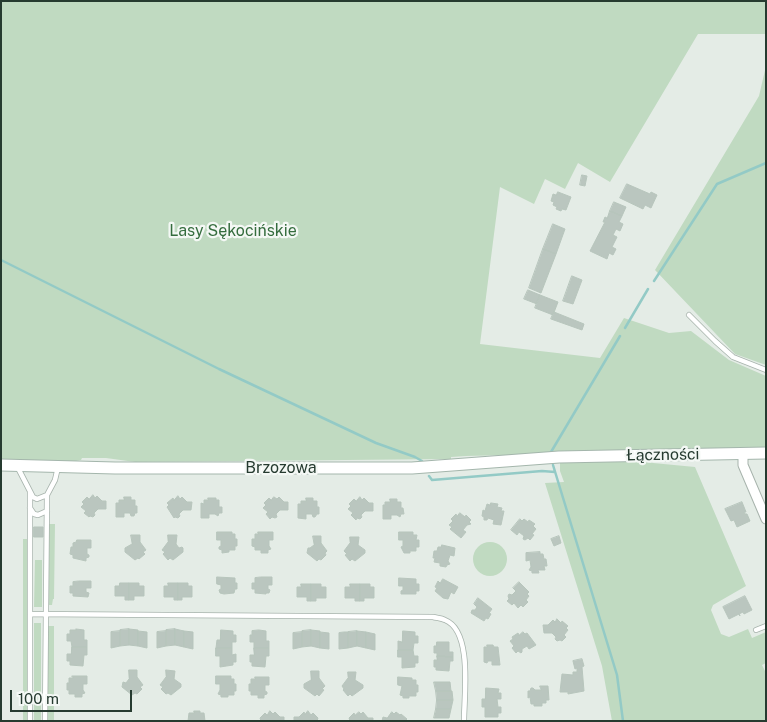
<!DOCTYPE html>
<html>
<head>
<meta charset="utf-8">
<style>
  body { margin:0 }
  #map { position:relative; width:767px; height:722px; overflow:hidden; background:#e4ece6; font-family:"Public Sans",sans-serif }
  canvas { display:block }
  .frame { position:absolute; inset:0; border:2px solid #263b30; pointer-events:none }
  .scale { position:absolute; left:10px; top:690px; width:122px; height:22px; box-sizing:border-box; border:2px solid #263b30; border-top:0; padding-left:6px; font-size:15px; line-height:18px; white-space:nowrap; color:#263b30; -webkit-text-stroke:4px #f4f8f5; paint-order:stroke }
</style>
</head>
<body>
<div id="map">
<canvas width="767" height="722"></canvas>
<div class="frame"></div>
<div class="scale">100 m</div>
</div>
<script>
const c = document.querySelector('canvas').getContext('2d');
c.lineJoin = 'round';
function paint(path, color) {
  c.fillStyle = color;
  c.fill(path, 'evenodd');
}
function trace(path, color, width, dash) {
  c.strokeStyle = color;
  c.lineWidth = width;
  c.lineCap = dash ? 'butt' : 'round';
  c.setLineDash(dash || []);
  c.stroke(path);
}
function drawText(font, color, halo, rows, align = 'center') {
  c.font = font + ' "Public Sans",sans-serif';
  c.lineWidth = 4.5;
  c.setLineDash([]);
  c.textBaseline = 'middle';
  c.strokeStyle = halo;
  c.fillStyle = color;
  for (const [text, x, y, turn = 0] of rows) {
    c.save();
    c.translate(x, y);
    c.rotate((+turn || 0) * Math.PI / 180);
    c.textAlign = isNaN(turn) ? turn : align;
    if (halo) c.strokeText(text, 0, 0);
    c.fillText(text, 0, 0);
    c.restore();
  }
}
paint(new Path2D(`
  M1 1H766V34H698L610 182 578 163 565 189 545 179 534 204 500 187 480 344 600 358 624 318 669 333 691 331 729 360 766 376V449L466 456 451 457V459L135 462 106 458H82L81 460 66 463H1Z
  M766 66V365L735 354 655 270 759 96Z
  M632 461 695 467 746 586 713 605 711 610 721 634 729 637 748 629 752 638 766 632V663L762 665 766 673V721H612L602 666 545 483 564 482 560 471V462Z
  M49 524H55L54 599H53L52 605H49Z
  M23 539H27V721H23Z
  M473 559a17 17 0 1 1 34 0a17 17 0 1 1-34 0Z
  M35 560H42V607H34Z
  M34 623H41V721H34Z
  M48 626H54V721H48Z`), '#c0dac1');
trace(new Path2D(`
  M1 260 219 369 376 443 415 457 422 461
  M654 281 717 184 766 163
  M625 328 648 289
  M551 452 620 336
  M553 465 617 675 623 721
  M429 476 432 480 542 471 555 472`), '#93cac6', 2.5);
const building = new Path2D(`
  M582 175 587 176 585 186 580 185Z
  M627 184 650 194 651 192 657 195 651 208 645 205 643 209 620 198Z
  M558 192 571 197 566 210 562 209 561 211 556 209 557 207 553 205 554 202 551 201 553 194 556 195Z
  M614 202 626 207 622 216 610 211Z
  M610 211 622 216 619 222 623 224 620 231 616 229 613 235 617 237 612 247 616 249 613 255 609 253 607 259 590 251 605 222H603L605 217 607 218Z
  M553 224 565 229 556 254 543 249Z
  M543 249 556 254 541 293 529 288Z
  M572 276 582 280 573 304 563 301Z
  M528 290 540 295 537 304 524 299Z
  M540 295 558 302 553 315 535 308Z
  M554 312 584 324 582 330 551 319Z
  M93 495 95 498 97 496 102 501H106V509H98L94 513 95 515 93 517 90 516 89 517 84 513 86 511 81 507 84 504 82 502 87 497 89 499Z
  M178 496 180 499 182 497 187 502H192L191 510H183L179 514 180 516 178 518 175 517 174 518 167 507 169 505 167 503 173 498 174 500Z
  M124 497H131V500H135V506H137V513H135L134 516H131L130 513H124V517H116V503H119V500H124Z
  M274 497 277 499 279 497 284 502H288V510H280L276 514 277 517 275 518 272 517 270 519 266 514 268 512 263 508 266 505 264 503 269 498 271 500Z
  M360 497 362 500 364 498 369 503H373V511H365L361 515 362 517 360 519 357 518 356 520 351 515 353 513 348 509 351 506 349 504 354 499 356 501Z
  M208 498H216V500H219V507H222V513H219L218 516 215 514H209V518H201V503L204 504V500H208Z
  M306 498H313V501H317V507H319V514H317L315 517H313L312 514H306V519L298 518V504H301V501H306Z
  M390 499H397V502H401V508H403L404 514H401L400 517 397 515H391V519H383V505H385V502H390Z
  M742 502 746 512H744L745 514H747L750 521 737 527 734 520 731 521 725 509Z
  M491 503 498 504 497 507 502 508 501 511H504L501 525 493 524 494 520 488 518 487 520H484V517L482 516 483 510 485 511 487 504 490 505Z
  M460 513 465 517 466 515 471 520 469 522 471 524 467 525 463 530 466 532 461 538 450 529 452 527 449 525 453 521 451 519 456 514 457 516Z
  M520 519 522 521 524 519 528 522 529 520 535 524 533 526 536 529 532 534 534 535 530 540 528 538 525 540 523 539 524 536 519 532 517 535 511 530Z
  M34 527H43V537H34Z
  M217 532H232V534H235V539H237V546H235V550H229V552L222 553V550L219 549V547L221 546V540H217Z
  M258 532H273V540H269V546L271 549 268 550V553H261V550H255V547L252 546V539H255V534H258Z
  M399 532H413V535H417L416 540H419V547H416V551H410V553H404L401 547 403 546V540H399Z
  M131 535H140V542L146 550 143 552 145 554 139 559 138 558 135 560 125 552V548L132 544Z
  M168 535H177L176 544 179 548 182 547 183 548V552L173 560 170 558 168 560 163 554 165 552 162 550 168 542Z
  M313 536H321V543L327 551 325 553 326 555 321 560 319 559 317 561 307 553 308 548H310L314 545Z
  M559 536 561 543 554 546 551 539Z
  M350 537H359L358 545 365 550V553L355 561 352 559 350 561 345 555 347 554 344 551 350 543Z
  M77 540H91V548H87V554L89 555V557L86 558V561L73 558V555L70 554 71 547H73V543L76 542Z
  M442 545 455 548 454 556 450 555 448 561 450 564 447 565 446 567 440 566V563L434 562 435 558H433L434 551H437L438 547H441Z
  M540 552V554H543L544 559H546L547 566H544L545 570H538L539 573H532V571L529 570 531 567 530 560 526 561V553Z
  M217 577 235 578V583H237V589H235L234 593 224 594 220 593 219 590 221 589V585L217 584Z
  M261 577H272V585H268V589L270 590 269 593H266V594L255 593V589H252V583H255V578Z
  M399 578 416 579V584H419V591H416V594H401V591L403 590V586H399Z
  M443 579 458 587 454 594 451 592 448 599 443 598 435 591 437 588 435 587 438 581 440 583Z
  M79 581H91V588H86V592L89 593 88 597 73 596V593H70V586H73V582Z
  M519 582 529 592 527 594 529 596 526 600 528 602 523 607 521 605 518 608 514 603 512 605 507 601 509 599 508 596 509 594 512 595 516 591 513 588Z
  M120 583H129V600H125V596H115V586H119Z
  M129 583H139V586H144V596H134V600H129Z
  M168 583H178V600H174V597H164V586H168Z
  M178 583H188V586H192V597H182V600H178Z
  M301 584H311V601H307V597H297V587H301Z
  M311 584H321V587H326V598H316V601H311Z
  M350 584H360V601H355V598H345V587H350Z
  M360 584H370V587H374V598H364V601H360Z
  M745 596 752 610 744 614 743 612 739 614 740 616 739 614 729 619 723 607Z
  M478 598 492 609 489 613 491 614 488 619 486 618 484 621 471 613 472 610H475L477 607 474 604Z
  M557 619 561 623 562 621 568 626 566 628 568 630 564 635 566 637 562 641 560 640 557 641 555 639 556 637 552 633H544L543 625H548L553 620 555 622Z
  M76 629 84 630V640H87V647H72L71 641H67V634H70V630H76Z
  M129 629 138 630V646L129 645Z
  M129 629V645L120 646V630Z
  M175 629V645L166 646V630Z
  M175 629 184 631V647L175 645Z
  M221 630 233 631V635H236V642H232V648H216L217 640H220Z
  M259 630 266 631V641H269V648H254V642H250V635H252V631Z
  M311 630 320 631V648L311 646Z
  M311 630V646L302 647V631Z
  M120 631V646L111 648V632Z
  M138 631 147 632V648L138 646Z
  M166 631V646L157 648V632Z
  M184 631 193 632V649L184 647Z
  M357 631V646L348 648V632Z
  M357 631 366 632V648L357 646Z
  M403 631 415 632V636H418V643H414L413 650H398V641L402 642Z
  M302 632V647L293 649V633Z
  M320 632 329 633V649L320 648Z
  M344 632H348V648L339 649V633Z
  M366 632 375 634V650L366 648Z
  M523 632 525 634 527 633 536 645 529 649 527 646 522 649V652L521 653 518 651 516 653 512 648 514 646 510 641 513 639 512 637 518 633 519 635Z
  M437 642H449V652H453V657L437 656V653H434V646H436Z
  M487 645H493L494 647H498L500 665H492V661H488L487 663 484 662V647H487Z
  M72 647H87V655H84L83 666 70 665V661H67V654H71Z
  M216 648H232V655L236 654V662H233V665L220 667V656H216Z
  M254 648H269V656H266L265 667 252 666V662H250V655H254Z
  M398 650H413L414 656H418V663H415V667L402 668V657H398Z
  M437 656 453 657V661H450L449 671 436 670V667H434V660H437Z
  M582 659 584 666 582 667 584 691 568 694V692H560L562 674 573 675V672H577V668L575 669 573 661Z
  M129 670H137V677L143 685 140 687 142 689 137 694 135 693 132 695 122 687 123 682 126 683 129 679Z
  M166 670 175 671 174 679 181 684V687L171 695 168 693 166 694 161 689 163 687 160 685 166 677Z
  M311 671H319V678L325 686 322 689 324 690 319 696 317 694 315 696 304 688V684L311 680Z
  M348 672H356L355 680 363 685V688L352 696 350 694 348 696 343 690 344 689 342 686 348 678Z
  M72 676H87V684H83V690L85 693 82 694V697H75V694H69V690H67V683H69V678H73Z
  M216 676H231V679H234V684H236V691H234V695H228V697H221V695L218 694 220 690V684H216Z
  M255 677H269V685H265V691L267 692V694L264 695V698H258V695H251V691H249V684H251V679H255Z
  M398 677 412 678V680H416V685H418V692H416V696H409V698H403V696L400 695 402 686 398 685Z
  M434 682H450L451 691H436Z
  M540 686H548L549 700H546V703H542V706H534V704H531L530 697 528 698V691H530L531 688H533L535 690H541Z
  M486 688 499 689 498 693H501V699H497L498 707H501V713H498V717H485V707H482V699H485Z
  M436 691H452L453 700H437Z
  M437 700H453L451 709H436Z
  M436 709H451L449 718H434Z
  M194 711H200V713H204L205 721H188L189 713H194Z
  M270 711 273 714 275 712 280 717H284V721H261L260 718 265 713 267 715Z
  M308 711 311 715 313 713 318 718 317 721H294V717H299L304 712 305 714Z
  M359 712 361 714 363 712 368 718H373V721H350L349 718 354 713 355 715Z
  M392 712 394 714 396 712 400 715 401 714 407 719 405 721H382L383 717 387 718Z`);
paint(building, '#bac6bf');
trace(building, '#b7c5bc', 1);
const lane = new Path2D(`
  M689 315 715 341 733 357 766 370
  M18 468 33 497 37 499 47 495
  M30 492V721
  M30 508 34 514 38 515 47 511
  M30 614 433 617C437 618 441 618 445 620 473 631 464 696 464 721
  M756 630 766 626
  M45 721 47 495 55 480 58 467`);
const street = new Path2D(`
  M743 453V465L766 519`);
const secondary = new Path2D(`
  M1 465 115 468H412L559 457 766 453`);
trace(lane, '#a7b3ac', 6);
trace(street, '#a7b3ac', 11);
trace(secondary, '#a4b6ac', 13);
trace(lane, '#fff', 4.5);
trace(street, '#fff', 9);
trace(secondary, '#fff', 11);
drawText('16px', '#356d3e', '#f4f8f5', [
  ["Lasy Sękocińskie",233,231]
]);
drawText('16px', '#263b30', '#f4f8f5', [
  ["Łączności",663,455,-1],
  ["Brzozowa",281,468]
]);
</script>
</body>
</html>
